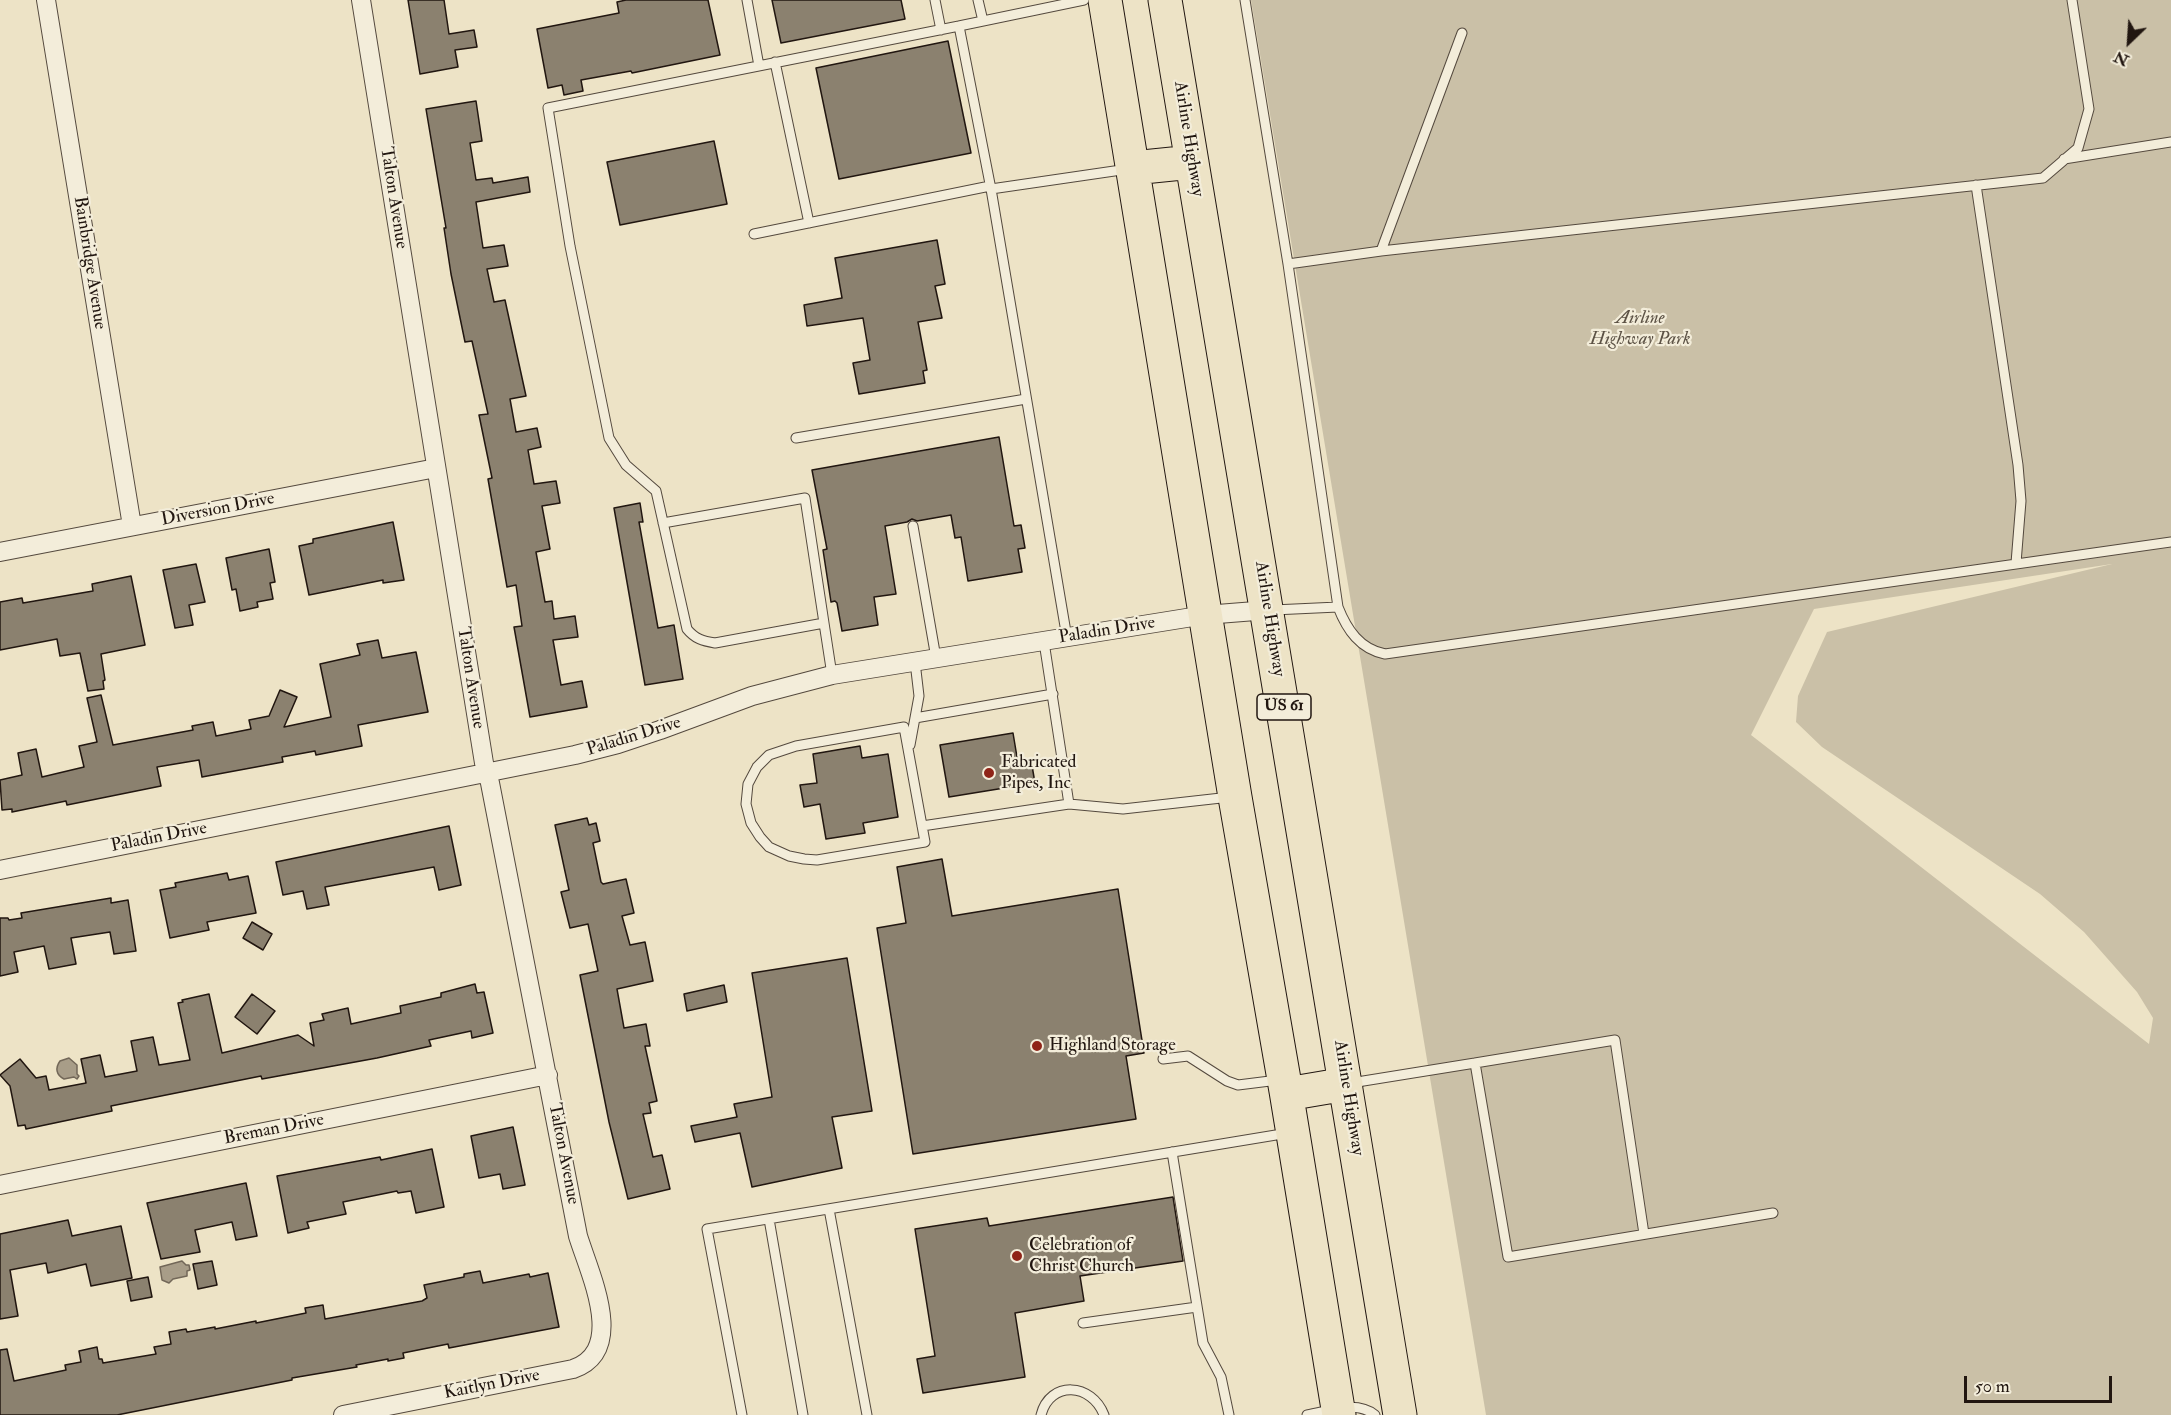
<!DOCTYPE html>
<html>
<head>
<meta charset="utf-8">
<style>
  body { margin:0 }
  #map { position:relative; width:2171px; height:1415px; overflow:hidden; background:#ede3c6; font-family:"IM FELL Double Pica",serif }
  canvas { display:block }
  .north { position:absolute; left:2099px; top:12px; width:60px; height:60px; -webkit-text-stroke:4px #f3edda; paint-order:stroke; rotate:205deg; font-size:16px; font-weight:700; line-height:24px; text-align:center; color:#211610 }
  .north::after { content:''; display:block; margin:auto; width:21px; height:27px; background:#211610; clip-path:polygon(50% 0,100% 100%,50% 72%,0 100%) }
  .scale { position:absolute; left:1964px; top:1376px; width:148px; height:27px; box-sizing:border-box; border:3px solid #211610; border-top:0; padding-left:8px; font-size:18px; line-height:21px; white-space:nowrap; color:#211610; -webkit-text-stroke:4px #f3edda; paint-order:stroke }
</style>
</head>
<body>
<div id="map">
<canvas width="2171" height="1415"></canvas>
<div class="north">N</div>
<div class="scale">50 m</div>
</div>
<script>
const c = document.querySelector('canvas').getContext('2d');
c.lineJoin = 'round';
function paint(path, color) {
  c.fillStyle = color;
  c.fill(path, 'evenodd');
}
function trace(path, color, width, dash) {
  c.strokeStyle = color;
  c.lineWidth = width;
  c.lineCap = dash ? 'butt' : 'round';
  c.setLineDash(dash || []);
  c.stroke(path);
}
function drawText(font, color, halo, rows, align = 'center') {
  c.font = font + ' "IM FELL Double Pica",serif';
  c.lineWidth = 4.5;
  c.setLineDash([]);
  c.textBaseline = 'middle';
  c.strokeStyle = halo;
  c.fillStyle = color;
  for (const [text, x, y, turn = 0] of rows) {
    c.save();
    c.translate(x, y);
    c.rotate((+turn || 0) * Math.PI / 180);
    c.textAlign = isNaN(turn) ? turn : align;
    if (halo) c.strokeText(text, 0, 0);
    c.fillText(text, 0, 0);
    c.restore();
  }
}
paint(new Path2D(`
  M1251 0H2171V1415H1486ZM2112 564 1827 632 1798 696 1796 722 1822 747 2040 894 2084 932 2137 992 2153 1018 2149 1044 1751 735 1814 609Z`), '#cac0a7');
const water = new Path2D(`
  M69 1058 77 1065V1074L79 1076 77 1079 74 1077 64 1079C56 1075 55 1068 60 1061Z
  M182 1261 186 1265H189L190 1270 187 1271V1276L173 1279 169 1283 162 1280 160 1267Z`);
paint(water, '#a89d88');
trace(water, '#726758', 1.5);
const building = new Path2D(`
  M408 0H444L449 34 474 30 477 47 455 50 458 67 420 74Z
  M626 0H708L720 55 632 73 631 71 581 80 583 91 564 95 562 85 548 88 537 29 619 13 617 2Z
  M772 0H901L905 19 781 43Z
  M948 41 971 153 839 179 816 68Z
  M476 101 482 141 470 143 476 180 492 178 493 183 528 177 530 192 476 202 483 248 504 245 508 266 487 269 494 302 505 300 526 396 510 399 516 432 537 428 541 447 528 450 534 484 556 481 560 503 542 506 550 549 536 552 545 602 552 601 554 619 575 616 578 637 553 640 561 685 582 681 587 707 530 717 514 627 522 626 516 585 507 587 488 479 492 478 479 415 488 414 472 341 465 342 451 274 444 228H446L426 109Z
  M714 141 727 204 620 225 607 162Z
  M937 240 945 284 935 286 942 318 918 322 927 370 923 371 925 383 859 394 853 363 870 360 863 318 807 326 804 305 842 298 835 258Z
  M999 437 1014 526 1021 525 1025 548 1018 549 1022 572 968 581 961 537 955 538 951 515 917 521 912 519 907 522 885 526 896 594 874 597 878 625 842 631 837 603 835 601 831 602 823 550 827 549 812 470Z
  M640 503 643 522H639L658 628 674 625 683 679 645 685 614 508Z
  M393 522 404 580 383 583V580L309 595 299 546 313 543V539Z
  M269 549 275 582 270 583 273 599 257 602 258 607 240 611 236 589 232 590 226 558Z
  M196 564 205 602 189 605 193 625 175 628 163 570Z
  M131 576 145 645 101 654 105 680 103 681 104 689 88 691 80 653 60 656 57 639 0 650V602L22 598 23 603 93 591 92 584Z
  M378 640 382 658 416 652 428 712 358 725 362 746 316 755 315 751 282 757 283 762 202 777 199 760 157 767 161 786 67 805 66 801 12 812V809L2 810 0 780 22 775 18 753 36 749 42 777 84 767 79 746 97 742 87 698 101 695 113 745 193 730 192 726 213 722 216 736 251 729 249 720 269 716 280 690 297 697 284 727 331 717 320 664 360 655 357 644Z
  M1013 733 1018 763 1031 760 1035 783 949 797 940 745Z
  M860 746 862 758 888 754 898 817 863 823 865 833 826 839 820 804 804 807 800 785 817 783 813 754Z
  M587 818 589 825 596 823 600 841 593 843 601 882 603 884 626 879 634 913 622 916 630 945 645 942 653 981 617 989 624 1028 646 1024 650 1046H645L657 1101 649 1103 651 1113 643 1114 653 1157 662 1155 670 1189 628 1199 609 1122 580 975 598 971 588 924 570 928 561 892 569 890 555 825Z
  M449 826 461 885 439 890 434 867 325 887 329 905 307 909 303 891 283 895 276 862Z
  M942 859 952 916 1118 889 1144 1053 1126 1056 1136 1119 913 1154 877 928 906 923 897 867Z
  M227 873 229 880 248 876 256 913 207 922 209 930 170 938 160 890 176 887 175 883Z
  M111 898V903L128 900 136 951 114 954 110 932 71 938 76 964 49 969 44 946 14 952 18 972 0 976V918H8L9 920 22 918 21 913Z
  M252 922 272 934 263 950 243 938Z
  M847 958 872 1111 832 1117 842 1168 752 1187 740 1133 695 1142 691 1126 737 1117 734 1104 772 1097 752 973Z
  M475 984 477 993 484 992 493 1033 472 1038 471 1031 429 1040 431 1046 377 1058 262 1079 261 1076 111 1106 112 1111 64 1121 26 1129 25 1125 18 1126 10 1086 0 1075 20 1059 36 1078 46 1076 49 1090 86 1083 81 1059 100 1055 105 1077 137 1071 131 1041 153 1037 159 1065 190 1060 178 1003 183 1002 182 1000 209 994 222 1053 298 1035 314 1046 310 1023 324 1020 322 1014 348 1008 351 1024 401 1013 400 1006 441 997V993Z
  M724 985 727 1002 687 1011 684 994Z
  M252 994 275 1011 257 1034 235 1017Z
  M513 1127 525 1185 503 1189 500 1174 479 1178 471 1136Z
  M432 1149 444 1207 416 1213 411 1191 398 1193 397 1191 343 1202 346 1214 307 1222 309 1228 288 1233 277 1176 380 1157 381 1160Z
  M246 1183 257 1236 236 1240 232 1222 195 1230 200 1252 161 1259 147 1203Z
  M1173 1197 1183 1261 1080 1276 1084 1301 1015 1313 1025 1377 923 1393 917 1359 935 1356 915 1229 987 1218 989 1226Z
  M68 1220 72 1236 121 1226 132 1278 91 1286 86 1264 48 1273 46 1263 10 1270 18 1316 0 1319V1234Z
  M212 1261 217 1285 198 1289 193 1264Z
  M480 1271 483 1283 529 1274 530 1277 548 1273 559 1327 449 1348 448 1344 403 1353 404 1358 388 1361V1359L356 1365 357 1367 292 1378V1380L117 1415H0V1350L7 1349 14 1381 66 1370 65 1365 81 1362 79 1351 97 1347 99 1359H102L103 1363 156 1354 154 1347 171 1344 169 1332 186 1329 187 1332 215 1327V1329L256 1321V1323L306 1313 305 1308 323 1305 325 1319 422 1301 427 1298 424 1285 464 1277V1274Z
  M148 1277 152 1297 131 1301 127 1281Z`);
paint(building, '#8b816f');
trace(building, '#211610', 1.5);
const lane = new Path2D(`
  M747 0 759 66
  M935 0 941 30
  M978 0 983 21
  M1245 0 1288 264
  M775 62 809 223
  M2064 159 2171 142
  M1976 185 2018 465 2021 501 2016 563
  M991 189 1128 169
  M754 234 990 186
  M1381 251 1462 33
  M796 438 1026 399
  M663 523 805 498 824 623
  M913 526 936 658
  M1338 607C1347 630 1360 649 1385 654L2171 542
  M1273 610 1338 607 1288 264 1381 251 2043 178 2078 148 2089 109 2072 0
  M1067 638 991 189 959 26 1084 0
  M1044 642 1069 804 1123 809 1230 797
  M832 675 824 623 715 643C703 641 695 639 687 629L656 491 626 465 609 438 570 246 548 108 959 26
  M915 718 1053 694
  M904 727 925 842 817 860 804 859 789 856 769 847 760 837 751 823 746 804 748 784 757 767 769 755 796 746Z
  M910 745 919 696 915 662
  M922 826 1069 804
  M1163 1059 1188 1056 1227 1081 1238 1085 1278 1080
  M1475 1063 1615 1040 1644 1234
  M1351 1083 1475 1063 1508 1257 1773 1213
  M1172 1152 1203 1343 1221 1377 1229 1415
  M829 1209 867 1415
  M769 1219 803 1415
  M1083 1323 1197 1307
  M742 1415 707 1229 1288 1133
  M1041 1415C1050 1380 1092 1383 1104 1415
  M1307 1415C1330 1411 1356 1400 1375 1415`);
const street = new Path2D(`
  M46 0 132 526
  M0 552 436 468
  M0 870 575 755 618 744 660 730 752 696 832 675 1205 615 1268 610
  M0 1185 548 1075
  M343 1415 573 1369C627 1350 590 1275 578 1236L490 783 484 763 361 0`);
const highway = new Path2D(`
  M1105 0 1235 797 1286 1091 1339 1415
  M1165 0 1400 1415
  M1133 168 1192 162
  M1287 1094 1346 1084`);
trace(lane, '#54493e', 11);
trace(street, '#54493e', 20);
trace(highway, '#211610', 35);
trace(lane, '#f3edda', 9);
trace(street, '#f3edda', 18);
trace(highway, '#ede3c6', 33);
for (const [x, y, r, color] of [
  [989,773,6,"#8f2418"],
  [1037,1046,6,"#8f2418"],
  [1017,1256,6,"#8f2418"]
]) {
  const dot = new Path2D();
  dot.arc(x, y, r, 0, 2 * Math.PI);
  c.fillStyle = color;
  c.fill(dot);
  trace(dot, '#f3edda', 2);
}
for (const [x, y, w] of [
  [1284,707,54]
]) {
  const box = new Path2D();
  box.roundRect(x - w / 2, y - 13, w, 26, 4.5);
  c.fillStyle = '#f3edda';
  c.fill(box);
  trace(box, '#211610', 1.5);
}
drawText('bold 16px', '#211610', null, [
  ["US 61",1284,707]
]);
drawText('18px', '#211610', '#f3edda', [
  ["Airline Highway",1188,139,81],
  ["Talton Avenue",393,198,81],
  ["Bainbridge Avenue",89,263,81],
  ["Diversion Drive",218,510,-11],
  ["Airline Highway",1269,619,81],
  ["Paladin Drive",1107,631,-9],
  ["Talton Avenue",470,678,81],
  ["Paladin Drive",634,737,-17],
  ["Paladin Drive",159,838,-11],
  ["Airline Highway",1348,1098,81],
  ["Breman Drive",274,1130,-11],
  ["Talton Avenue",563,1154,79],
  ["Kaitlyn Drive",492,1385,-11]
]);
drawText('italic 18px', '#5c5245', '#f3edda', [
  ["Airline",1640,319],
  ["Highway Park",1640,340]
]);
drawText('18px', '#211610', '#f3edda', [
  ["Fabricated",1001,763],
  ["Pipes, Inc",1001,784],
  ["Highland Storage",1049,1046],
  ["Celebration of",1029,1246],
  ["Christ Church",1029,1267]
], 'left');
</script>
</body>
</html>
